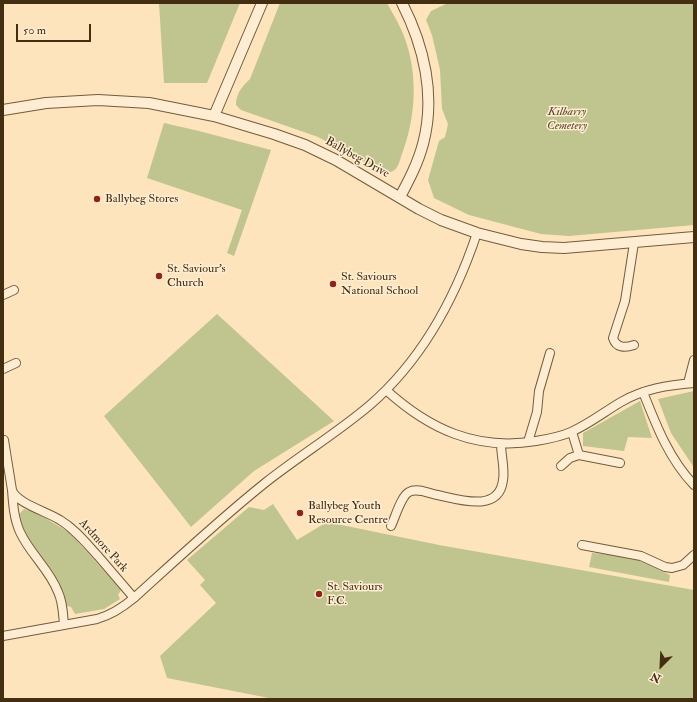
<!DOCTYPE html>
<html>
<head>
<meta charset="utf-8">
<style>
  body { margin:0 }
  #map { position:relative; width:697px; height:702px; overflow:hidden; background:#fde4bc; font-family:"IM FELL Double Pica",serif }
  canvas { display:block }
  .frame { position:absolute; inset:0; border:4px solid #432e11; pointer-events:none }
  .north { position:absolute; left:641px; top:646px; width:40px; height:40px; -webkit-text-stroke:3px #feedd3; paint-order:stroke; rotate:204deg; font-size:11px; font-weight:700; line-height:16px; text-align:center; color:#432e11 }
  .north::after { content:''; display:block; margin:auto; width:14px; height:18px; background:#432e11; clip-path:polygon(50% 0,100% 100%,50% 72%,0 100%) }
  .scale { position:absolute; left:16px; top:24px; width:75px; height:18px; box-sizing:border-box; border:2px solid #432e11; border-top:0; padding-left:5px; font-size:12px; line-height:14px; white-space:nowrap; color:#432e11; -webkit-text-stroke:3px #feedd3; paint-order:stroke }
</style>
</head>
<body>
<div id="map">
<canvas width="697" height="702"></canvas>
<div class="frame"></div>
<div class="north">N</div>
<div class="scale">50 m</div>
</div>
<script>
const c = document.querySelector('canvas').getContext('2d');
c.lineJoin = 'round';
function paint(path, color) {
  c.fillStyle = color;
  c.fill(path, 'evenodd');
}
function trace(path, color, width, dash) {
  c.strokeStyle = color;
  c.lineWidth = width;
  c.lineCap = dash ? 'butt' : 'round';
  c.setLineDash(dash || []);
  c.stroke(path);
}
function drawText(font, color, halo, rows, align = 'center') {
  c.font = font + ' "IM FELL Double Pica",serif';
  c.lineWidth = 3;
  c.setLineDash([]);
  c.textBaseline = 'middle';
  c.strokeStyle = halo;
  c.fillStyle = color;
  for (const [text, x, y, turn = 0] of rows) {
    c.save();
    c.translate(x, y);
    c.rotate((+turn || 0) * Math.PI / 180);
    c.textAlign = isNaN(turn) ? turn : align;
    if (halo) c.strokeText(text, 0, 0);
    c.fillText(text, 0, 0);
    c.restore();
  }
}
paint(new Path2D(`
  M159 3H240L207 83H164Z
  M280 3H387C394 16 403 30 407 45 418 80 415 119 402 154 398 165 398 174 383 172L318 137 241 110 236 105C236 94 242 86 250 79Z
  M448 3H694V225L569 236 541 234 469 215 434 198 428 180 439 141 445 137 448 124 442 109 440 70 432 35 426 20 431 11Z
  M164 123 199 131 271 150 234 256 227 253 242 210 147 178Z
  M217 314 334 421 254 471 191 527 104 416Z
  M694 391V465L693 466 671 433 658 399Z
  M640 401 652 438 628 437 624 451 583 446V433Z
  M273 504 297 540 327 522 439 545 694 590V699H274L167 678 160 656 216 603 200 585 205 580 187 560 249 507 264 510Z
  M24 509 37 513 70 533 121 590 118 595 120 599 104 609 75 614 71 607 67 606 64 593 33 546 23 528 19 514Z
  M592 553 629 556 670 575 669 582 589 567Z`), '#c0c48f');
const minor = new Path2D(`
  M634 243 625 301 613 338C616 348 625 348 634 345
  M3 295 14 290
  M3 369 16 363
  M688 383 694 360
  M386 390C429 429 476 451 536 441 548 439 560 437 571 432 589 424 604 412 621 402 643 389 668 385 694 383
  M643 392C656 425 669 459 694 485
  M572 432 579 455
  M4 440 12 490
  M528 442 537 412 539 391 550 353
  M561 466 570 458 579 455 620 463
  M391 526C395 518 401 496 409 492 416 488 426 492 433 494 455 498 499 515 503 480 505 469 501 455 501 444
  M582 545 641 556 665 567 672 568 683 565 694 555
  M64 625C63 614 63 602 58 592 50 570 30 554 20 532 14 519 13 504 12 490 16 503 48 512 60 520 75 529 86 543 98 556 110 570 122 584 134 598
  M3 636 97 619C111 615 122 608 134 598 177 559 220 519 265 483 299 456 337 433 370 405 423 359 455 299 477 233`);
const tertiary = new Path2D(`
  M3 110 46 103 98 100 149 103 214 116 274 134 305 145 336 160 419 209 441 220 477 233 521 244 542 247 564 248 694 237
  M214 116 262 3
  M400 197C409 180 418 163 423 144 436 96 424 46 402 3`);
trace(minor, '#725c3c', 10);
trace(tertiary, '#725c3c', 12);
trace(minor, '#feedd3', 8);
trace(tertiary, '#feedd3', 10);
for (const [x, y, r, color] of [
  [97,199,4,"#8f2418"],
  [159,276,4,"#8f2418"],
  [333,284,4,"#8f2418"],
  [300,513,4,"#8f2418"],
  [319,594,4,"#8f2418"]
]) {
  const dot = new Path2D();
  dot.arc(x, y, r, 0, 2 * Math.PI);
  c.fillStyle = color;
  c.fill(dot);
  trace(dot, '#feedd3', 1.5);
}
drawText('italic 12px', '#5c4c2a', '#feedd3', [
  ["Kilbarry",567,112],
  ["Cemetery",567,126]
]);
drawText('12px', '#432e11', '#feedd3', [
  ["Ballybeg Drive",357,158,29],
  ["Ardmore Park",103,546,48]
]);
drawText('12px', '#432e11', '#feedd3', [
  ["Ballybeg Stores",105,199],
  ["St. Saviour's",167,269],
  ["Church",167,283],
  ["St. Saviours",341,277],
  ["National School",341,291],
  ["Ballybeg Youth",308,506],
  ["Resource Centre",308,520],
  ["St. Saviours",327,587],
  ["F.C.",327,601]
], 'left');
</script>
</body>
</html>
